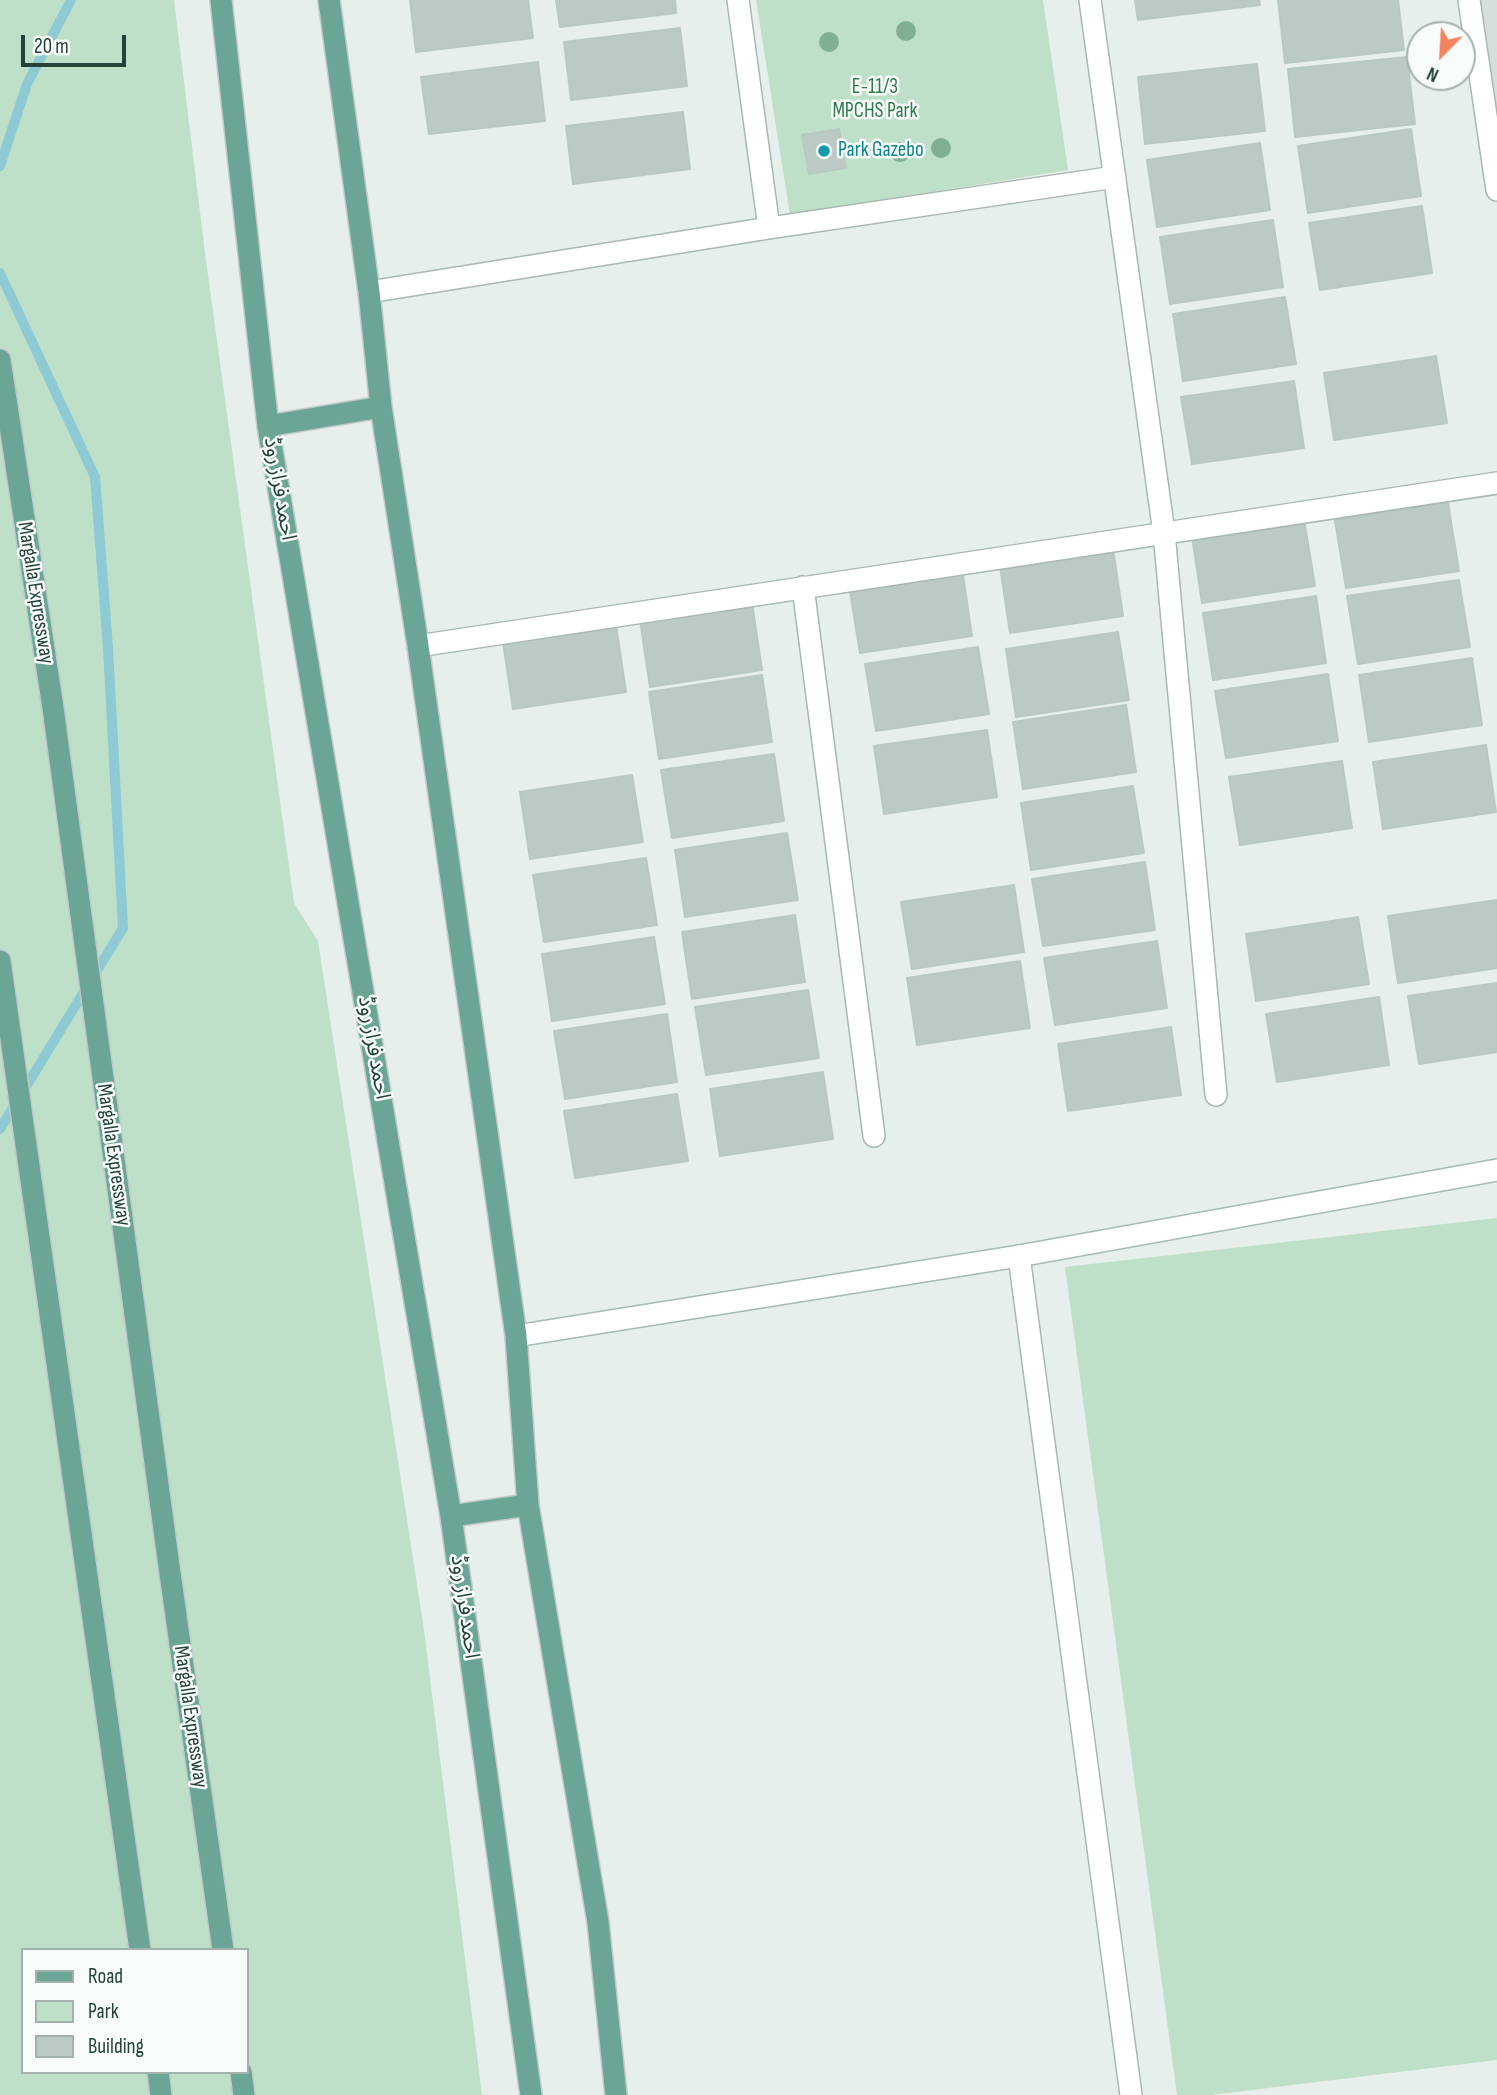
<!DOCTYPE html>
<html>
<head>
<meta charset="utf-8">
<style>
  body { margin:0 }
  #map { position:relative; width:1497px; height:2095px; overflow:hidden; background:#e6efeb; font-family:"Sofia Sans Condensed",sans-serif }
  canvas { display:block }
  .legend { position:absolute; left:21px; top:1948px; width:228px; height:126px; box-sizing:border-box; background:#f7fbf9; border:2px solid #a3b1ad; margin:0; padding:9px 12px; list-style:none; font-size:21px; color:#24423a }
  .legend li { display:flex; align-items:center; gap:14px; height:35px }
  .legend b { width:35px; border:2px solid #a3b1ad }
  .north { position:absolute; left:1406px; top:21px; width:70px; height:70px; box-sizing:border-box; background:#f7fbf9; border:2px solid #a3b1ad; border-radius:50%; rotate:204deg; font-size:19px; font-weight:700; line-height:28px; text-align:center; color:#24423a }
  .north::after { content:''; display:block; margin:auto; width:24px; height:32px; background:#f4845f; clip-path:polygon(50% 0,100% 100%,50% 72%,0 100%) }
  .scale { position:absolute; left:21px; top:35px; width:105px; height:32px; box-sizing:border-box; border:4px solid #24423a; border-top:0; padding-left:9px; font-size:21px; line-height:24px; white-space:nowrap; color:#24423a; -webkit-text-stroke:5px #f7fbf9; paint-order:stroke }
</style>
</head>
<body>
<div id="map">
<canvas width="1497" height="2095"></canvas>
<ul class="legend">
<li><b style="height:9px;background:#6aa596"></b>Road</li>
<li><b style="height:19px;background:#bfe0c8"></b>Park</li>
<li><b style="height:19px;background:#bbcac4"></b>Building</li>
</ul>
<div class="north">N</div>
<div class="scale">20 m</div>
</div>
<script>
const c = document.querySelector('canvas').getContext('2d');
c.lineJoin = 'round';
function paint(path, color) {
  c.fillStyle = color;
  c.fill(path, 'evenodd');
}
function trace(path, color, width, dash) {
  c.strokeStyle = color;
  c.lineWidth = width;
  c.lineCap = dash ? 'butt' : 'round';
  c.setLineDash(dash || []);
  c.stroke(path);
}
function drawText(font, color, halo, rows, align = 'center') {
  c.font = font + ' "Sofia Sans Condensed","Noto Sans Arabic",sans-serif';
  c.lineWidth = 5;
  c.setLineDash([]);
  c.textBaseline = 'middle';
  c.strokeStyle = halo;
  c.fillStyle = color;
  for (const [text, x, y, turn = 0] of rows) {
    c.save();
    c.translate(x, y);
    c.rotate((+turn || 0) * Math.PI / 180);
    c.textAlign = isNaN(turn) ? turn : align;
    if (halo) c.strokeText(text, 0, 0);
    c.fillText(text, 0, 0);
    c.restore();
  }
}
paint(new Path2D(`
  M1469 0H1497V138Z`), '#d4dfda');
paint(new Path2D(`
  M0 0H174L205 253 294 903 318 941 424 1630 482 2095H0ZM23 1950H247V2072H23Z
  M756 0H1043L1068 170 790 215Z
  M1497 1218V2060L1211 2095H1177L1065 1267Z`), '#bfe0c8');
trace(new Path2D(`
  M0 166 27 84 71 0
  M0 273 95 477 108 648 123 928 0 1129`), '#8ec9d4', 10);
const building = new Path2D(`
  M410 0H528L533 38 416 52Z
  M556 0H675L676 13 560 27Z
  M1135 0H1259L1260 5 1138 20Z
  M1278 0H1398L1404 50 1285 63Z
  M680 28 687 86 571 100 564 42Z
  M1407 57 1415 124 1295 137 1288 69Z
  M538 62 545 121 429 134 421 77Z
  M1257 64 1265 131 1145 144 1138 77Z
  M683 112 690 169 573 184 566 126Z
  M839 129 846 168 809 174 802 135Z
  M1411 129 1421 196 1308 213 1298 146Z
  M1260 143 1270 210 1157 227 1147 160Z
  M1422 206 1432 273 1320 290 1309 223Z
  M1273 220 1283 287 1170 304 1160 237Z
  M1285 297 1296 364 1183 381 1173 314Z
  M1436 356 1447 423 1334 440 1324 373Z
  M1294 381 1304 448 1192 464 1181 397Z
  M1448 503 1459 571 1346 588 1335 520Z
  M1304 519 1315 586 1202 603 1192 536Z
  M1113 549 1123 616 1010 633 1000 566Z
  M962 569 972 636 860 653 849 585Z
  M1459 580 1470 647 1358 664 1347 596Z
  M1316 596 1326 663 1213 680 1203 613Z
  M752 603 762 670 650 687 640 620Z
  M616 625 626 692 513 709 503 642Z
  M1118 632 1129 700 1016 717 1006 649Z
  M978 647 989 714 876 731 865 664Z
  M1472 658 1482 725 1369 742 1359 675Z
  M1328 674 1338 741 1226 758 1215 691Z
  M762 675 772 742 659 759 649 692Z
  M1126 705 1136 772 1023 789 1013 722Z
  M987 730 997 797 884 814 874 746Z
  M1486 745 1496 812 1383 829 1373 762Z
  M774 754 784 821 672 838 661 770Z
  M1342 761 1352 828 1240 845 1229 777Z
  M632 775 643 842 530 859 520 792Z
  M1133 786 1144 853 1031 870 1021 803Z
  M787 833 798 900 685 917 675 850Z
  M646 858 657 925 544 942 533 875Z
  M1145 862 1155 930 1043 946 1032 879Z
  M1014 885 1024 952 912 969 901 902Z
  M1497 900V968L1398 983 1388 916Z
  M795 915 805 982 692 999 682 932Z
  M1358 917 1369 984 1256 1001 1246 934Z
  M654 937 665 1004 552 1021 542 954Z
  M1157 941 1167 1008 1055 1025 1044 958Z
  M1020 961 1030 1028 917 1045 907 978Z
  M1497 983V1052L1419 1064 1408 996Z
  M808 990 819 1058 706 1075 695 1007Z
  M1379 997 1389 1065 1277 1082 1266 1014Z
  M667 1014 677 1082 565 1099 554 1031Z
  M1171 1027 1181 1095 1068 1111 1058 1044Z
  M823 1072 833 1139 720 1156 710 1089Z
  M677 1094 688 1161 575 1178 564 1111Z`);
paint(building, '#bbcac4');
trace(building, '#b8c9c2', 2);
const street = new Path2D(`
  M738 0 769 228
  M1090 0 1164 533 1216 1095
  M1469 0 1497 190
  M369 292 769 228 1115 177
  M803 587 874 1136
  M418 646 1497 483
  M1019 1256 1131 2095`);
const secondary = new Path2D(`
  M516 1336 1019 1256 1497 1170`);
const primary = new Path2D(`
  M221 0 268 426 451 1516 531 2095
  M329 0 369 292 381 407 418 646 516 1336 528 1505 598 1922 616 2095
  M0 360 53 708 169 1566 223 1950
  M268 426 381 407
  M0 961 140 1950
  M451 1516 528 1505
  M158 2072 161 2095
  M241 2072 244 2095`);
trace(street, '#a8b8b2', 24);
trace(secondary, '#a4bbb3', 24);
trace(primary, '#c2cac8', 24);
trace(street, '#fff', 21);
trace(secondary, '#fff', 21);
trace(primary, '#6aa596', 21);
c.fillStyle = '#80af93';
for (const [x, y] of [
  [906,31],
  [829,42],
  [941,148],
  [900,152]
]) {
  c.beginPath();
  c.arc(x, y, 10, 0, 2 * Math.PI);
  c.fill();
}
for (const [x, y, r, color] of [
  [824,151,7,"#0f9aa8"]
]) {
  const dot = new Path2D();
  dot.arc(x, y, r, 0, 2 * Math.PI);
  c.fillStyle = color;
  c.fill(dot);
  trace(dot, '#f7fbf9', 2.5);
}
drawText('21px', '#2d7a4b', '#f7fbf9', [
  ["E-11/3",875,88],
  ["MPCHS Park",875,112]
]);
drawText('21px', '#0d838f', '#f7fbf9', [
  ["Park Gazebo",838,151]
], 'left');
drawText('21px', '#24423a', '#f7fbf9', [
  ["احمد فراز روڈ",279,489,80],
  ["Margalla Expressway",35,593,81],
  ["احمد فراز روڈ",373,1048,80],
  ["Margalla Expressway",113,1155,82],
  ["احمد فراز روڈ",464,1607,82],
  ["Margalla Expressway",190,1717,82]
]);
</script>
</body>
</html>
